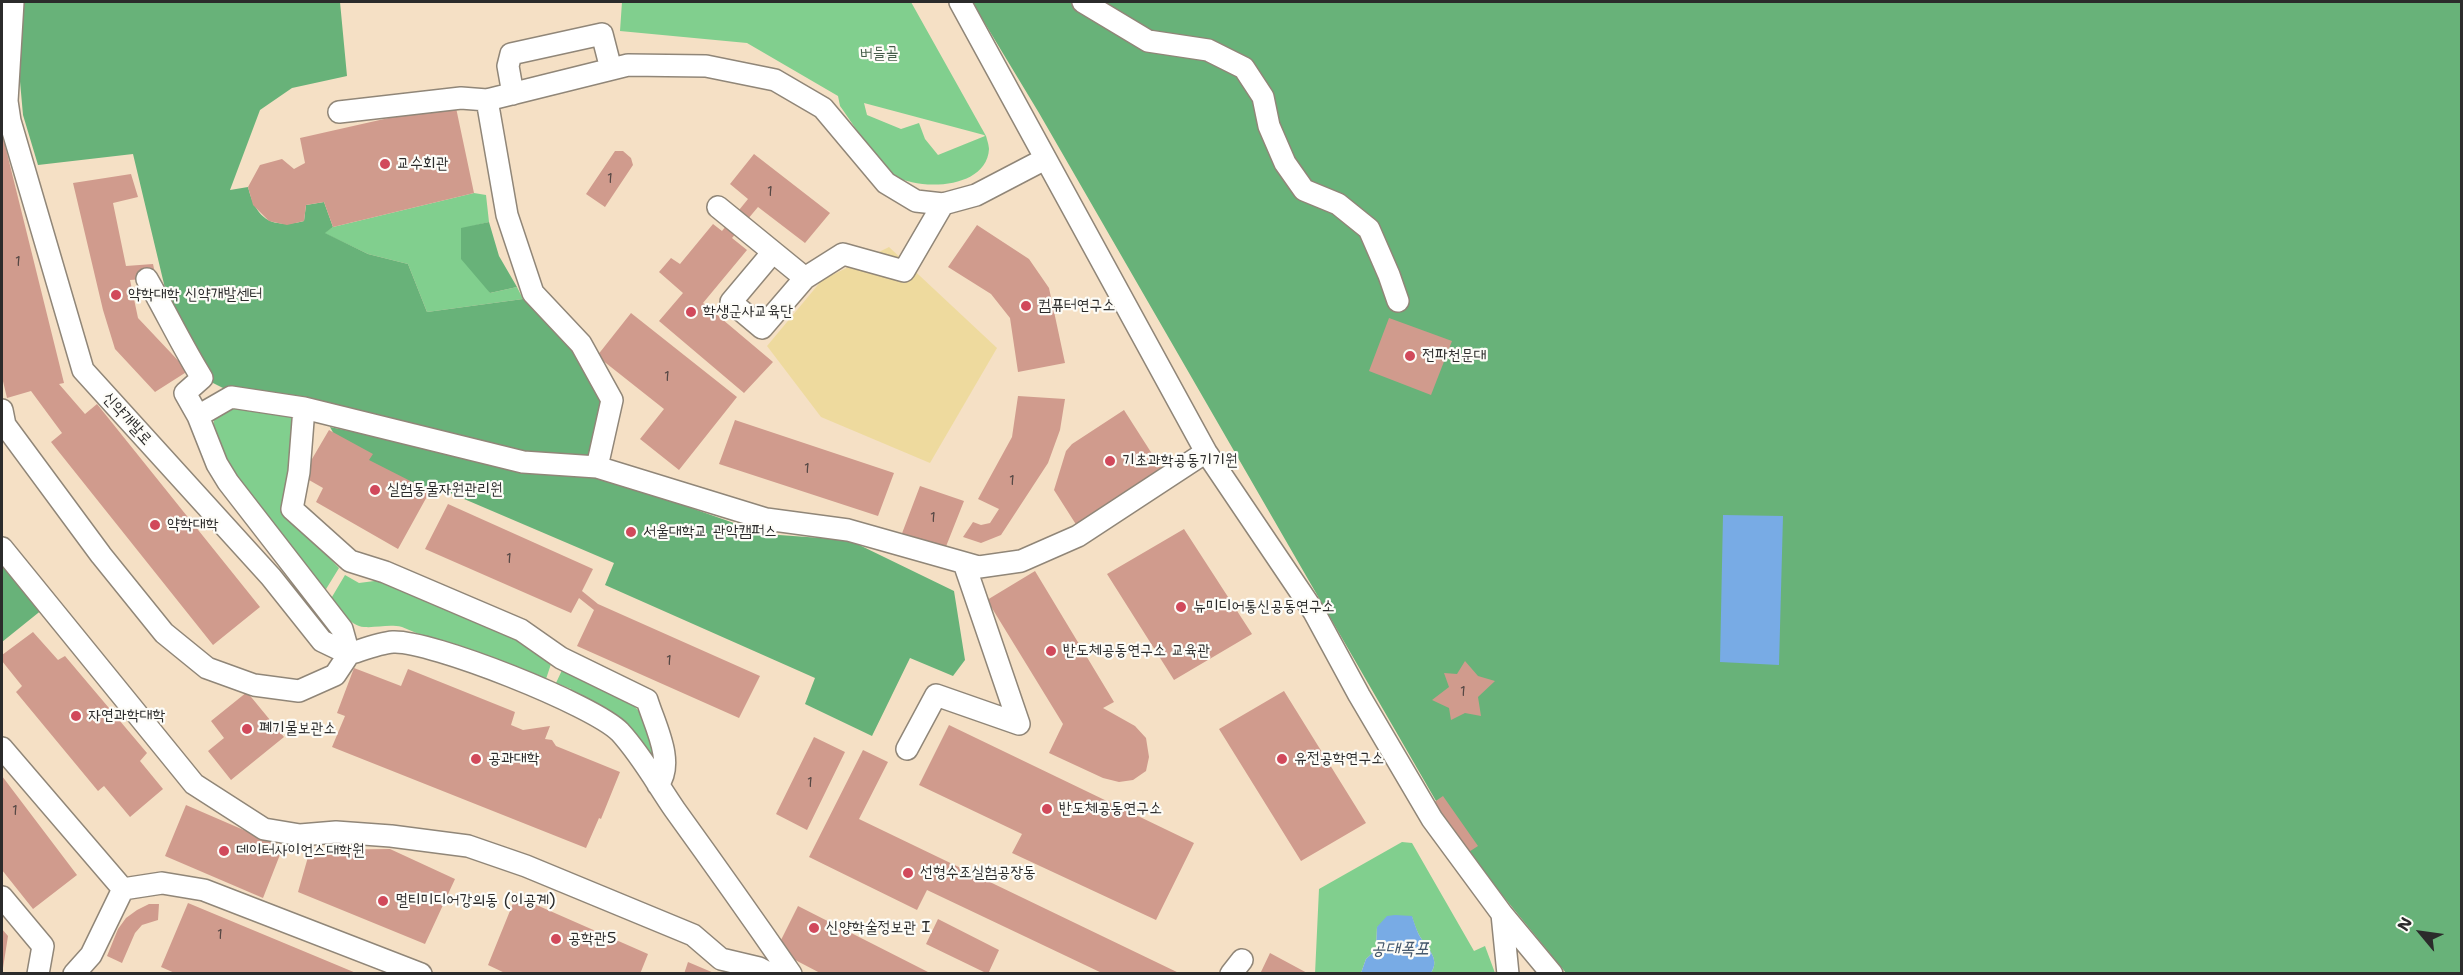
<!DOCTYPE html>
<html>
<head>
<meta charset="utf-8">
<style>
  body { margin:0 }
  #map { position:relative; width:2463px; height:975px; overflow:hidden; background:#f5e0c5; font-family:"Shantell Sans",sans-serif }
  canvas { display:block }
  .frame { position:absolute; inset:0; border:3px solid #2b2b2b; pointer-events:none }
  .north { position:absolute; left:2391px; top:903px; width:60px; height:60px; -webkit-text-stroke:4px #fdfcf7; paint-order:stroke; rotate:299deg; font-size:16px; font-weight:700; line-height:24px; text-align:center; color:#2b2b2b }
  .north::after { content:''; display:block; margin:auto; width:21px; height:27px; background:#2b2b2b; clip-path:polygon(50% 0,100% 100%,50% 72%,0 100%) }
</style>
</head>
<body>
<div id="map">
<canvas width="2463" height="975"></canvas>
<div class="frame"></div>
<div class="north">N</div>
</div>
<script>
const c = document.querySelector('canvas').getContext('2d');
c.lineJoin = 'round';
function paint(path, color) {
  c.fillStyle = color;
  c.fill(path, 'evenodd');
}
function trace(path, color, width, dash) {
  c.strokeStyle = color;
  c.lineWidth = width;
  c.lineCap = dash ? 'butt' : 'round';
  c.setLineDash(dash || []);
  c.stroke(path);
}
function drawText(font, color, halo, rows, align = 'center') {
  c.font = font + ' "Shantell Sans","Poor Story",sans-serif';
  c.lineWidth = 4.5;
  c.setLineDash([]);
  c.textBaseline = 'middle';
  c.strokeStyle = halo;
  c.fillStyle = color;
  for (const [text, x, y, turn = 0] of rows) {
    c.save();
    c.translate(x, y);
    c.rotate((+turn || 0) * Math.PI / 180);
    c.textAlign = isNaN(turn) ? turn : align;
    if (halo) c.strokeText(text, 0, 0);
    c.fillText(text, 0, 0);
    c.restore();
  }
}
paint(new Path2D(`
  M622 2H911L986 136C987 139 989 146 989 149 987 189 920 191 895 176 877 164 854 125 840 106L838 96 747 43 620 31ZM864 103 984 135 985 136 938 155 925 139 919 123 901 129 867 115Z
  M474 193 486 195 489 222 461 229 490 293 517 287 523 299 427 312 408 264 368 254 324 233 333 227Z
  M240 406 294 411V471L281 507 339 568 323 594 230 472 213 428 214 420 225 410Z
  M345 575 359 583 382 580 522 640 552 661 546 679 533 673 529 680 402 627C388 624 377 628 364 627 351 626 338 610 329 602Z
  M563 668 630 702 640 712 660 768 569 695 571 689 556 683Z
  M1402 842 1412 843 1474 951 1485 946 1495 973H1431C1441 958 1426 947 1419 935 1416 929 1414 923 1412 917L1377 927 1376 950 1366 959 1361 973 1315 974 1319 889Z`), '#81cf8e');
paint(new Path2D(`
  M24 2H340L347 76 292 88 260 110 230 190 248 187C256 219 271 229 304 221L306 205 324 202 333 227 325 233 368 254 408 264 427 312 523 299 574 349 604 404 589 456 580 458H536L231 392 209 381 174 326 133 154 38 165 23 115 19 70Z
  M972 2H2461V973H1566L1462 846 1039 113Z
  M489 222 499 256 517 287 490 293 461 259V228Z
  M330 427 524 467 592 473 765 534 849 540 954 591 965 660 953 676 910 658 872 736 805 704 815 678 605 585 614 563 436 487 432 495 346 456Z
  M2 562 43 609 2 642Z`), '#68b279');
paint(new Path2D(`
  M889 247 997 348 930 463 821 417 767 346 822 280Z`), '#eeda9e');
paint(new Path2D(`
  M1723 515 1783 516 1779 665 1720 662Z
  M1395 915 1412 916C1414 922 1416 929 1419 935 1426 947 1441 958 1431 973H1361L1366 959 1376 950 1377 927 1387 916Z`), '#78abe5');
paint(new Path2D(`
  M455 103 474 193 333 227 324 202 306 205 304 221 287 225 269 221 253 205 248 187 260 165 282 159 294 169 305 163 300 138Z
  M2 133 64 383 59 384 85 414 97 404 260 607 213 645 51 442 62 433 31 391 7 398 2 377Z
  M615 151H623L631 158 633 165 605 207 586 194Z
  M754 154 830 213 805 243 758 207 732 238 747 250 703 303 773 362 744 393 659 321 683 293 659 272 671 258 680 264 713 224 722 231 748 199 730 184Z
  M131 174 138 197 113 203 126 266 153 264 156 278 130 280 138 318 188 371 155 392 115 349 103 310 73 183Z
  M977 225 1029 259 1049 288 1065 363 1018 372 1010 318 991 294 948 267Z
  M631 313 737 397 679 470 640 439 664 409 597 356Z
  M1389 318 1452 341 1431 395 1369 371Z
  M1018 396 1065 399 1060 430 1048 463 1001 535 981 543 963 537 973 522 981 525 990 523 999 509 978 499 1012 437Z
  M1124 410 1163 471 1077 526 1054 490 1066 451 1072 444Z
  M735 420 894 473 878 516 719 464Z
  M329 430 373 454 369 460 430 491 398 549 316 502 323 488 302 476Z
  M920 486 964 501 945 549 901 536Z
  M448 504 593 569 582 591 598 604 760 676 739 718 577 646 594 610 579 598 571 613 425 549Z
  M1184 529 1252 634 1174 680 1107 574Z
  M1035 571 1114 702 1103 708 1135 726 1146 738 1149 757 1146 771 1133 780 1119 782 1103 778 1049 753 1063 724 987 600Z
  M33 632 58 660 65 656 147 753 140 761 163 789 130 817 104 786 98 791 16 692 22 686 2 661V655Z
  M1465 661 1478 676 1495 681 1478 697 1481 716 1465 713 1451 720 1449 708 1432 700 1449 687 1444 673 1457 674Z
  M354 668 401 686 408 669 515 712 511 725 523 730 550 726 545 739 552 740 556 746 620 772 601 819 599 818 586 848 332 747 345 716 337 713Z
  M1284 691 1366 823 1301 861 1219 729Z
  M247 692 284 737 231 780 208 751 224 738 211 721Z
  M949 725 1194 843 1156 920 1012 853 1022 834 919 785Z
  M814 737 845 752 807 830 776 814Z
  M863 750 888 762 859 819 1181 974H1104L927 890 917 910 809 857Z
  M2 776 77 875 33 909 2 870Z
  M1443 796 1478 846 1461 857 1427 807Z
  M186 805 283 847 263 898 165 856Z
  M390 849 455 879 425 944 298 892 310 850Z
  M516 896 648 954 640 974H507L488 965Z
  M188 903 356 973V974H177L161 967Z
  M149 904H159L158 920 142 925 135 933 122 963 107 956 118 929 126 918 137 910Z
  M798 906 928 972 927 974H822L776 950Z
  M938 919 999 950 988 974 926 944Z
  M2 929 8 936 3 968 2 967Z
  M1270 953 1309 974H1260Z
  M688 962 714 973V974H684Z`), '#d09b8d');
const minor = new Path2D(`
  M13 2 7 101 10 121 83 370 271 577 322 641 349 654
  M960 2 1206 452 1314 612 1359 695 1432 819 1502 914 1552 974
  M1083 2 1148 41 1208 50 1244 68 1263 97 1269 126 1285 163 1304 190 1338 204 1369 229 1389 275 1398 301
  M513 94 508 66 511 54 602 34 611 69
  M339 112 461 98 487 100
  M718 207 805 278
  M773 252 731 302 762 328 805 278 843 254 904 271 943 204
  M147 279C166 312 182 346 202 378L185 393 198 416
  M304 408 299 472 292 509 350 561 385 572 521 630 561 658 647 700C655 726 675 762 658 785
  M2 410 5 425 101 555 164 633 207 668 254 685 299 691 335 675 349 654C362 650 379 643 393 642 430 640 594 705 620 732 642 756 657 784 675 810 714 864 753 919 791 974
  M597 467 612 400 581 344 533 293 507 215 487 100 628 65 706 66 775 80 823 108 886 183 916 201 943 204 976 195 1045 159
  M2 548 194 784 264 829 300 835 336 832 391 836 468 846 526 866 693 935 721 959 759 968 770 974
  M349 654 342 629 228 482 217 464 198 416 231 397 304 408 523 462 597 467 766 519 848 530 979 567 1021 561 1078 536 1206 452
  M2 748 123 889
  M907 749 936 695 1019 724 964 563
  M123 889 162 883 204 890 421 974
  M2 897 43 946 38 974
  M1502 914 1508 974
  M74 974 91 955 123 889
  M1231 974 1242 960`);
trace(minor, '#908678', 24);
trace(minor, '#fff', 21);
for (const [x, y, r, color] of [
  [385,164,6,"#d1495b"],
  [116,295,6,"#d1495b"],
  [1026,306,6,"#d1495b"],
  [691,312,6,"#d1495b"],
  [1410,356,6,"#d1495b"],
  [1110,461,6,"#d1495b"],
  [375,490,6,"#d1495b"],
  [155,525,6,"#d1495b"],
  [631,532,6,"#d1495b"],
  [1181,607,6,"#d1495b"],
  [1051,651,6,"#d1495b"],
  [76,716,6,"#d1495b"],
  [247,729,6,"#d1495b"],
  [476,759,6,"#d1495b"],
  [1282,759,6,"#d1495b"],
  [1047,809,6,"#d1495b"],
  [224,851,6,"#d1495b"],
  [908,873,6,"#d1495b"],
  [383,901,6,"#d1495b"],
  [814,928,6,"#d1495b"],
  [556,939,6,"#d1495b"]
]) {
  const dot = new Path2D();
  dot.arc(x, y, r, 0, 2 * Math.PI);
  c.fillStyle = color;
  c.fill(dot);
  trace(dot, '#fdfcf7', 2);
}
drawText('14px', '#544744', null, [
  ["1",610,179],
  ["1",770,192],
  ["1",18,262],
  ["1",667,377],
  ["1",807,469],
  ["1",1012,481],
  ["1",933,518],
  ["1",509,559],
  ["1",669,661],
  ["1",1463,692],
  ["1",810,783],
  ["1",15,811],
  ["1",220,935]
]);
drawText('16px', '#455c49', '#fdfcf7', [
  ["버들골",879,54]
]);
drawText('16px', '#2b2b2b', '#fdfcf7', [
  ["교수회관",397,164],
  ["약학대학 신약개발센터",128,295],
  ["컴퓨터연구소",1038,306],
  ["학생군사교육단",703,312],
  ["전파천문대",1422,356],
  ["기초과학공동기기원",1122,461],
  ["실험동물자원관리원",387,490],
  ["약학대학",167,525],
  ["서울대학교 관악캠퍼스",643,532],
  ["뉴미디어통신공동연구소",1193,607],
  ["반도체공동연구소 교육관",1063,651],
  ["자연과학대학",88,716],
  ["폐기물보관소",259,729],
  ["공과대학",488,759],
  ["유전공학연구소",1294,759],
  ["반도체공동연구소",1059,809],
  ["데이터사이언스대학원",236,851],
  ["선형수조실험공장동",920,873],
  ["멀티미디어강의동 (이공계)",395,901],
  ["신양학술정보관 I",826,928],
  ["공학관5",568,939]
], 'left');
drawText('16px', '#2b2b2b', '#fdfcf7', [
  ["신약개발로",127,419,48]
]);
drawText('italic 18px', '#46586c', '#fdfcf7', [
  ["공대폭포",1400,949]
]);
</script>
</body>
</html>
